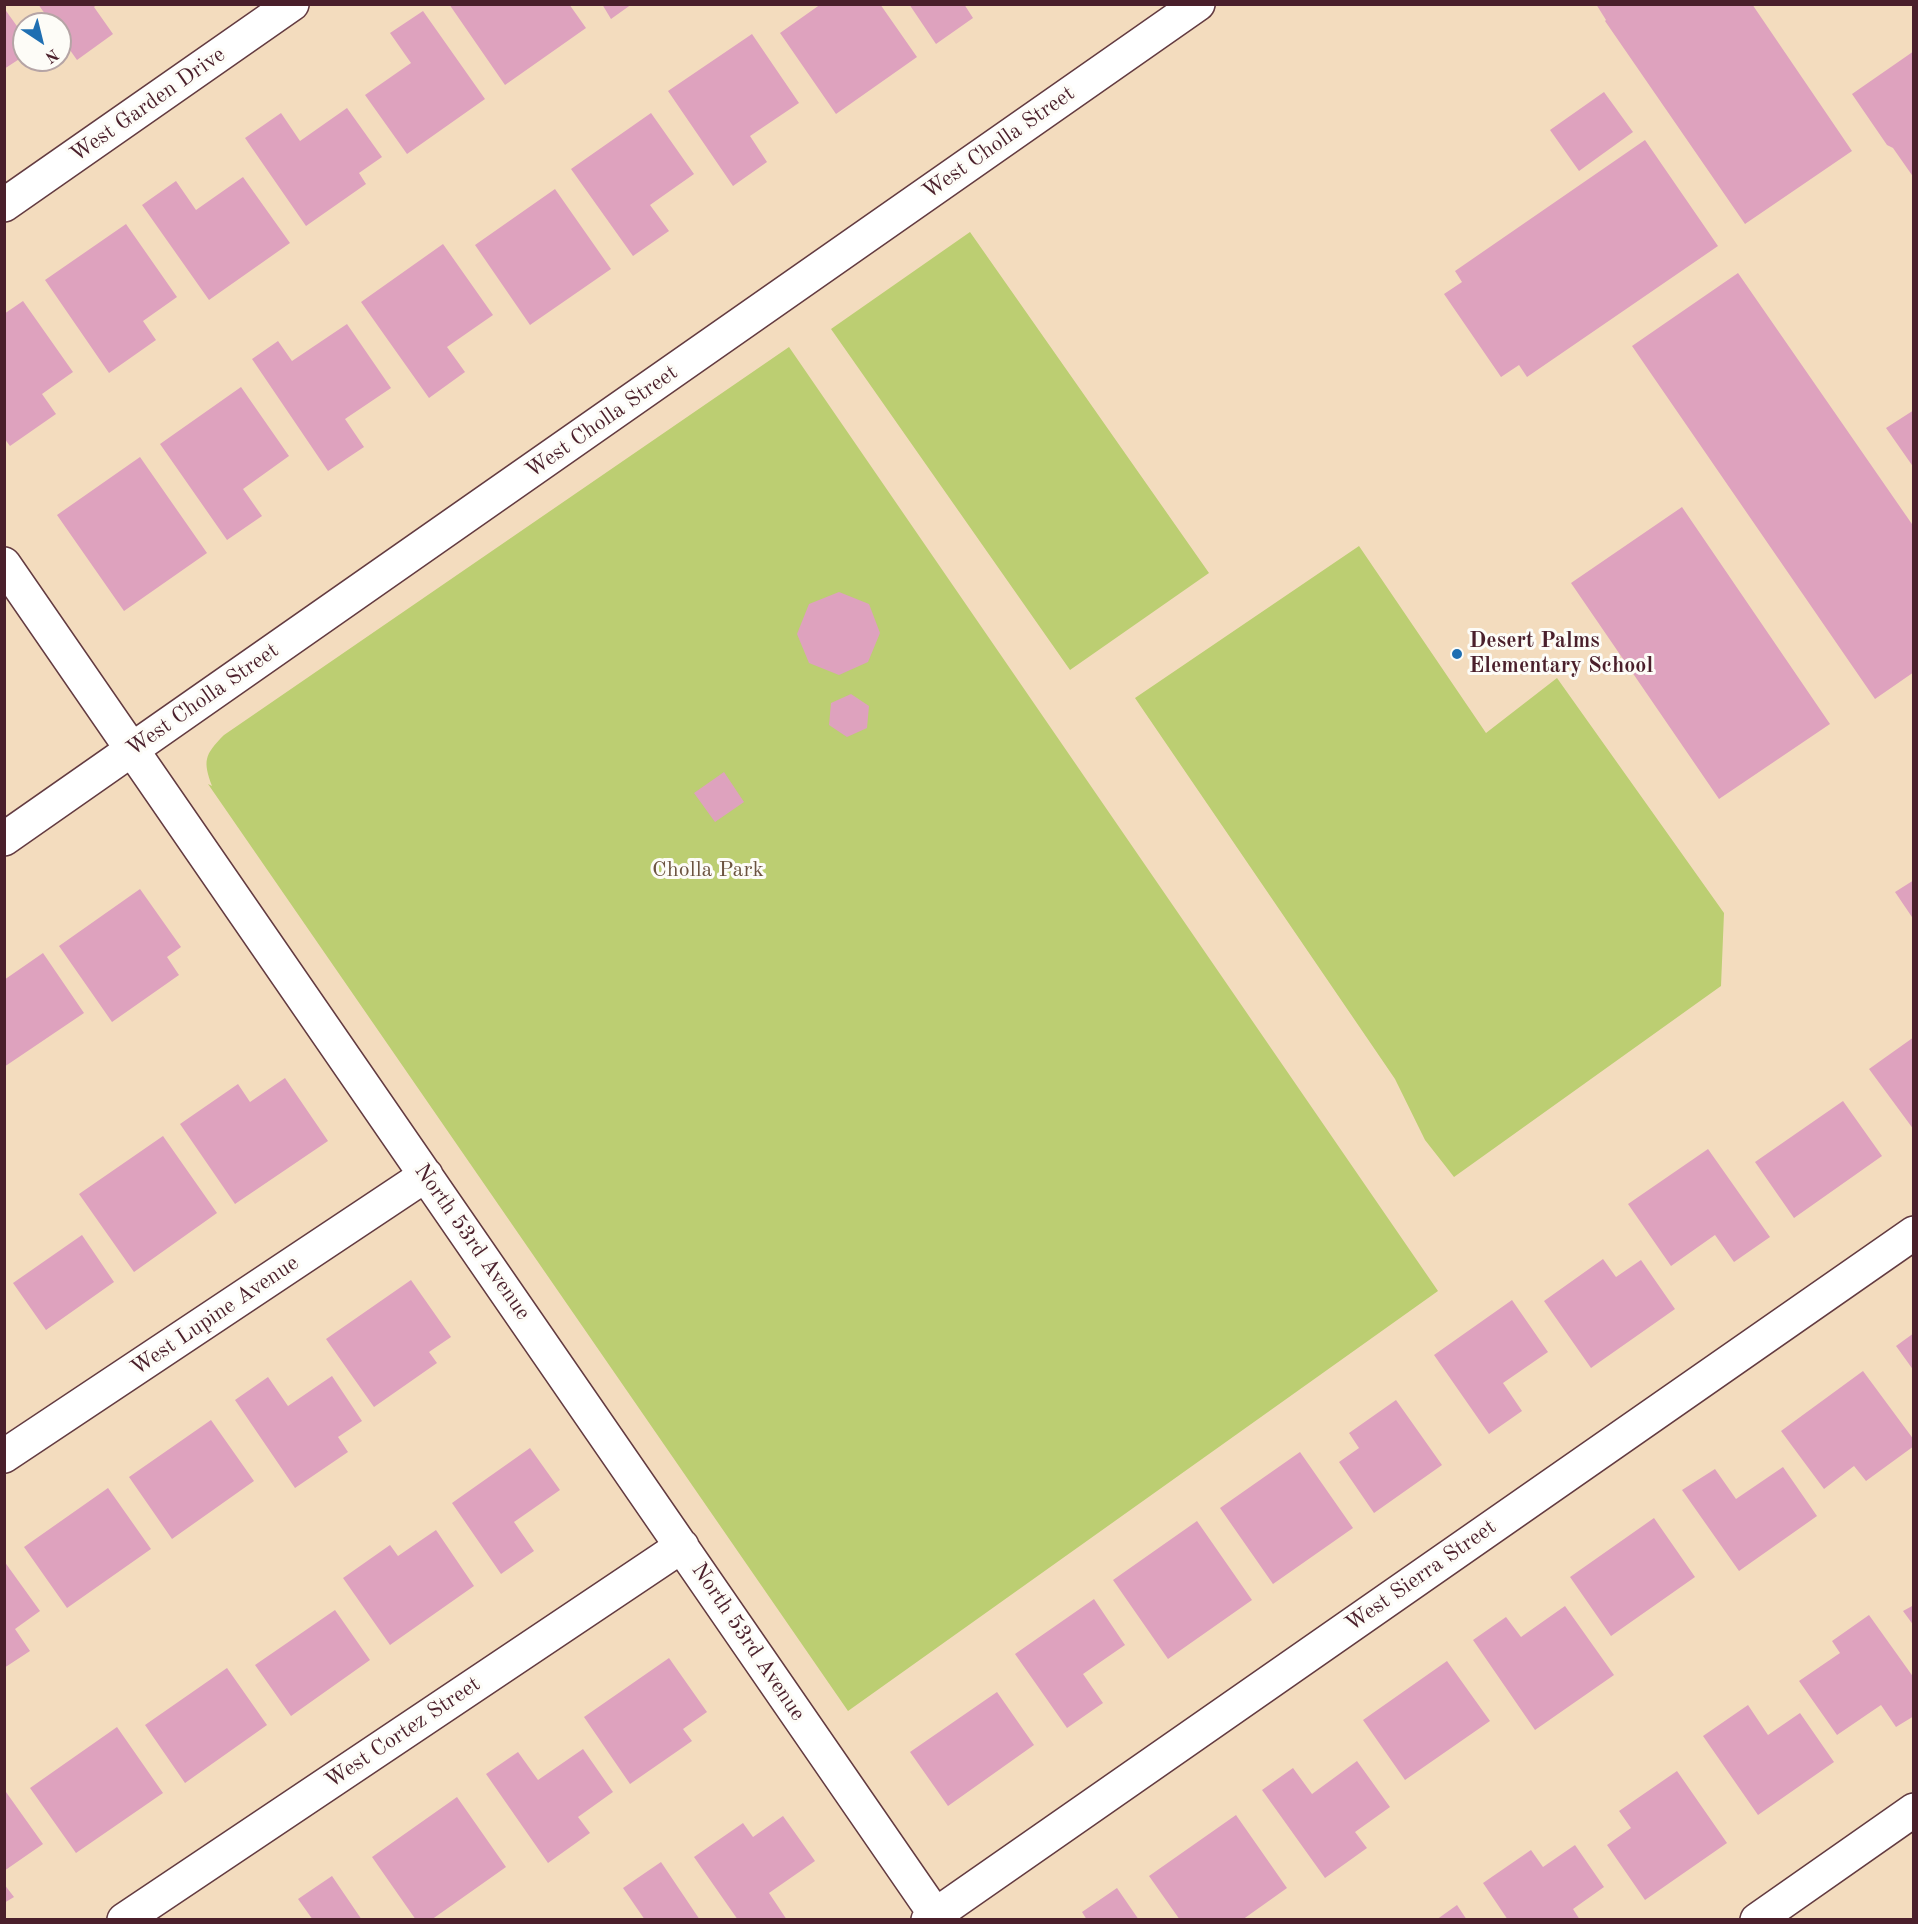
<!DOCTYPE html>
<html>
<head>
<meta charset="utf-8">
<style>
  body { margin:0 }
  #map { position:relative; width:1918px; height:1924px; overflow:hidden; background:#f3dcbe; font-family:"Old Standard TT",serif }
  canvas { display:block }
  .frame { position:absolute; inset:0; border:6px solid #4a1f2b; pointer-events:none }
  .north { position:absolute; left:12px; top:12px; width:60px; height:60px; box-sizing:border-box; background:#fdfcf7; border:2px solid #b5a4a5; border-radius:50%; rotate:145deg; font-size:16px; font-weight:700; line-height:24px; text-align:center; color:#4a1f2b }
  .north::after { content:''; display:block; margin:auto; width:21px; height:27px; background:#1f6fb2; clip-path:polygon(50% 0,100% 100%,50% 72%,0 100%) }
</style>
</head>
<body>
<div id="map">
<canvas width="1918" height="1924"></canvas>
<div class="frame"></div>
<div class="north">N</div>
</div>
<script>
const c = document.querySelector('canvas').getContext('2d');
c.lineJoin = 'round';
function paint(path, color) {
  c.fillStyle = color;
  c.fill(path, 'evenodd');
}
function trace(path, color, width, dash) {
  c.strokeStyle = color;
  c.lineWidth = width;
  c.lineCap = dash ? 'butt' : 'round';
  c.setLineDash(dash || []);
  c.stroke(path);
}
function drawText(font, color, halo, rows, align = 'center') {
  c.font = font + ' "Old Standard TT",serif';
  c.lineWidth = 6;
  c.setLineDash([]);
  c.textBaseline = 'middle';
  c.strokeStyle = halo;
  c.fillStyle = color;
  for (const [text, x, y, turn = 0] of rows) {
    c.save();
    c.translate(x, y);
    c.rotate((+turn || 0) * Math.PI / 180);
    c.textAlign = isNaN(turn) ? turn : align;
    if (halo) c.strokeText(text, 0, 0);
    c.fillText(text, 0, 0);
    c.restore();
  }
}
paint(new Path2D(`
  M970 232 1209 573 1070 670 831 329Z
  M789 347 1438 1291 848 1711 208 784 212 786C203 761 204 755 224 735Z
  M1359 546 1486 733 1557 678 1724 913 1721 986 1454 1177 1425 1140 1395 1079 1135 698Z`), '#bcce72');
paint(new Path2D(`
  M38 4H97L94 7 113 34 77 60 60 36V24H52Z
  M449 4H569L586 28 505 85Z
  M602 4H632L611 19Z
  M821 4H880L917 57 836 114 780 33Z
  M909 4H964L973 18 936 44Z
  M1596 4H1752L1852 151 1745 224 1605 21 1606 20Z
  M4 8 24 36V56L4 69Z
  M423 11 485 99 407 154 365 95 411 63 390 33Z
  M752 34 799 103 750 136 767 162 733 186 668 91Z
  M1914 51V178L1893 148 1887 145 1852 94Z
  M1604 92 1633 132 1579 171 1550 130Z
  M347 108 382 157 359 173 366 184 306 226 245 138 281 113 300 141Z
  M651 113 694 174 650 205 669 231 633 256 571 169Z
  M1645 140 1718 246 1527 377 1519 365 1501 377 1444 294 1462 282 1455 271Z
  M243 177 290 243 209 300 142 205 176 181 196 210Z
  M555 189 611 269 530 325 475 245Z
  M126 224 177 297 143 321 156 340 109 373 45 280Z
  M443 244 493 315 447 347 465 372 429 398 361 302Z
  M1738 273 1914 527V672L1875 699 1632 346Z
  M23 301 73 372 42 394 56 414 10 446 4 438V314Z
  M347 324 391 388 345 419 364 447 328 471 252 359 278 341 292 361Z
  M241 387 289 456 243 489 262 516 227 540 160 444Z
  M1914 410V468L1886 428Z
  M140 457 207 553 124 611 57 515Z
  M1682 507 1830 724 1719 799 1571 583Z
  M839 592 869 604 880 633 868 662 839 675 809 663 797 634 809 604Z
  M851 694 869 706 867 728 847 737 829 725 831 703Z
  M724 772 744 802 715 822 694 793Z
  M1914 880V920L1895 892Z
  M140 889 181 947 167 957 179 975 112 1022 59 946Z
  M43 953 84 1013 4 1067V980Z
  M1914 1037V1130L1869 1069Z
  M285 1078 328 1141 235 1204 180 1124 238 1084 250 1102Z
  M1843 1101 1882 1156 1794 1218 1755 1162Z
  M163 1136 217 1213 134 1272 79 1194Z
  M1708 1149 1770 1237 1734 1262 1715 1235 1671 1266 1628 1204Z
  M82 1235 114 1282 46 1330 13 1283Z
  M1603 1259 1616 1277 1641 1260 1675 1309 1591 1368 1544 1301Z
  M411 1280 451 1337 429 1352 437 1363 374 1407 326 1339Z
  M1512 1300 1548 1352 1503 1383 1522 1411 1489 1434 1434 1355Z
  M1914 1333V1371L1896 1346Z
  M1863 1371 1914 1440V1446L1866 1481 1854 1466 1824 1489 1781 1431Z
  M332 1376 362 1421 338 1437 348 1452 295 1488 235 1400 268 1377 288 1406Z
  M1396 1400 1442 1465 1374 1513 1339 1462 1359 1448 1349 1433Z
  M211 1420 254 1481 172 1539 129 1477Z
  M530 1448 560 1490 514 1522 534 1551 501 1574 452 1503Z
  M1300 1452 1353 1528 1273 1584 1220 1508Z
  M1783 1467 1817 1516 1739 1571 1682 1490 1715 1469 1736 1499Z
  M108 1488 151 1549 67 1608 24 1547Z
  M1654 1518 1695 1577 1611 1636 1570 1577Z
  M1197 1521 1252 1600 1168 1659 1113 1580Z
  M436 1530 474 1586 390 1645 343 1578 390 1545 398 1556Z
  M4 1561 40 1611 15 1629 30 1651 4 1668Z
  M1094 1599 1125 1645 1083 1674 1103 1703 1067 1728 1015 1654Z
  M1914 1605V1626L1903 1611Z
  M1565 1606 1614 1675 1535 1730 1473 1640 1506 1617 1521 1637Z
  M335 1610 370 1660 291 1716 255 1665Z
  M1869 1615 1914 1678V1716L1896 1727 1881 1705 1837 1735 1799 1681 1840 1653 1832 1641Z
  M669 1658 707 1712 683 1729 692 1741 630 1784 584 1717Z
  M1447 1661 1490 1721 1405 1780 1363 1720Z
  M227 1668 267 1725 185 1783 145 1725Z
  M997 1692 1034 1745 948 1806 910 1752Z
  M1748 1705 1768 1735 1800 1713 1834 1762 1758 1815 1703 1736Z
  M117 1727 163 1793 76 1853 30 1788Z
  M583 1749 613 1792 578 1817 590 1833 548 1863 486 1774 518 1752 538 1780Z
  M1357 1761 1390 1807 1355 1832 1367 1848 1325 1878 1262 1790 1293 1768 1312 1794Z
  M1677 1771 1727 1843 1645 1900 1607 1845 1631 1828 1619 1811Z
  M6 1792 43 1844 4 1871V1793Z
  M457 1797 506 1867 431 1920H416L372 1857Z
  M1236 1815 1287 1888 1242 1920H1180L1149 1876Z
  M783 1816 815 1861 769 1893 787 1920H738L694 1857 743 1823 753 1837Z
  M1575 1845 1604 1887 1573 1909 1580 1920H1508L1483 1883 1531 1850 1543 1867Z
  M661 1862 700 1920H645L623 1888Z
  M332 1876 362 1920H313L298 1899Z
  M4 1884 14 1897 4 1903Z
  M1117 1888 1139 1920H1087L1082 1912Z
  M1457 1905 1467 1920H1436Z`), '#dea2be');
const minor = new Path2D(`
  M4 205 292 4
  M4 564 939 1920
  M4 1456 426 1175
  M124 1920 682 1546
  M928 1920 1914 1233
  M1757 1920 1914 1810`);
const tertiary = new Path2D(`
  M4 839 1198 4`);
trace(minor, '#633b41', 36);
trace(tertiary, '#633b41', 36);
trace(minor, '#fff', 33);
trace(tertiary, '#fff', 33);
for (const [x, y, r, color] of [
  [1457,654,6,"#1f6fb2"]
]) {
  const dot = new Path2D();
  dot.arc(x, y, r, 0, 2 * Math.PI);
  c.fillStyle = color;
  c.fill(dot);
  trace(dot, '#fdfcf7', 2);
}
drawText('22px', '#4a1f2b', '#fdfcf7', [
  ["West Garden Drive",148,105,-35],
  ["West Cholla Street",999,143,-35],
  ["West Cholla Street",602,422,-35],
  ["West Cholla Street",203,700,-35],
  ["North 53rd Avenue",472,1242,55],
  ["West Lupine Avenue",215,1316,-34],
  ["West Sierra Street",1421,1576,-35],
  ["North 53rd Avenue",748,1642,56],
  ["West Cortez Street",403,1733,-34]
]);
drawText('bold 22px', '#4a1f2b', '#fdfcf7', [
  ["Desert Palms",1469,641],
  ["Elementary School",1469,666]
], 'left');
drawText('22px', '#6c5440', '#fdfcf7', [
  ["Cholla Park",708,870]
]);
</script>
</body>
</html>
